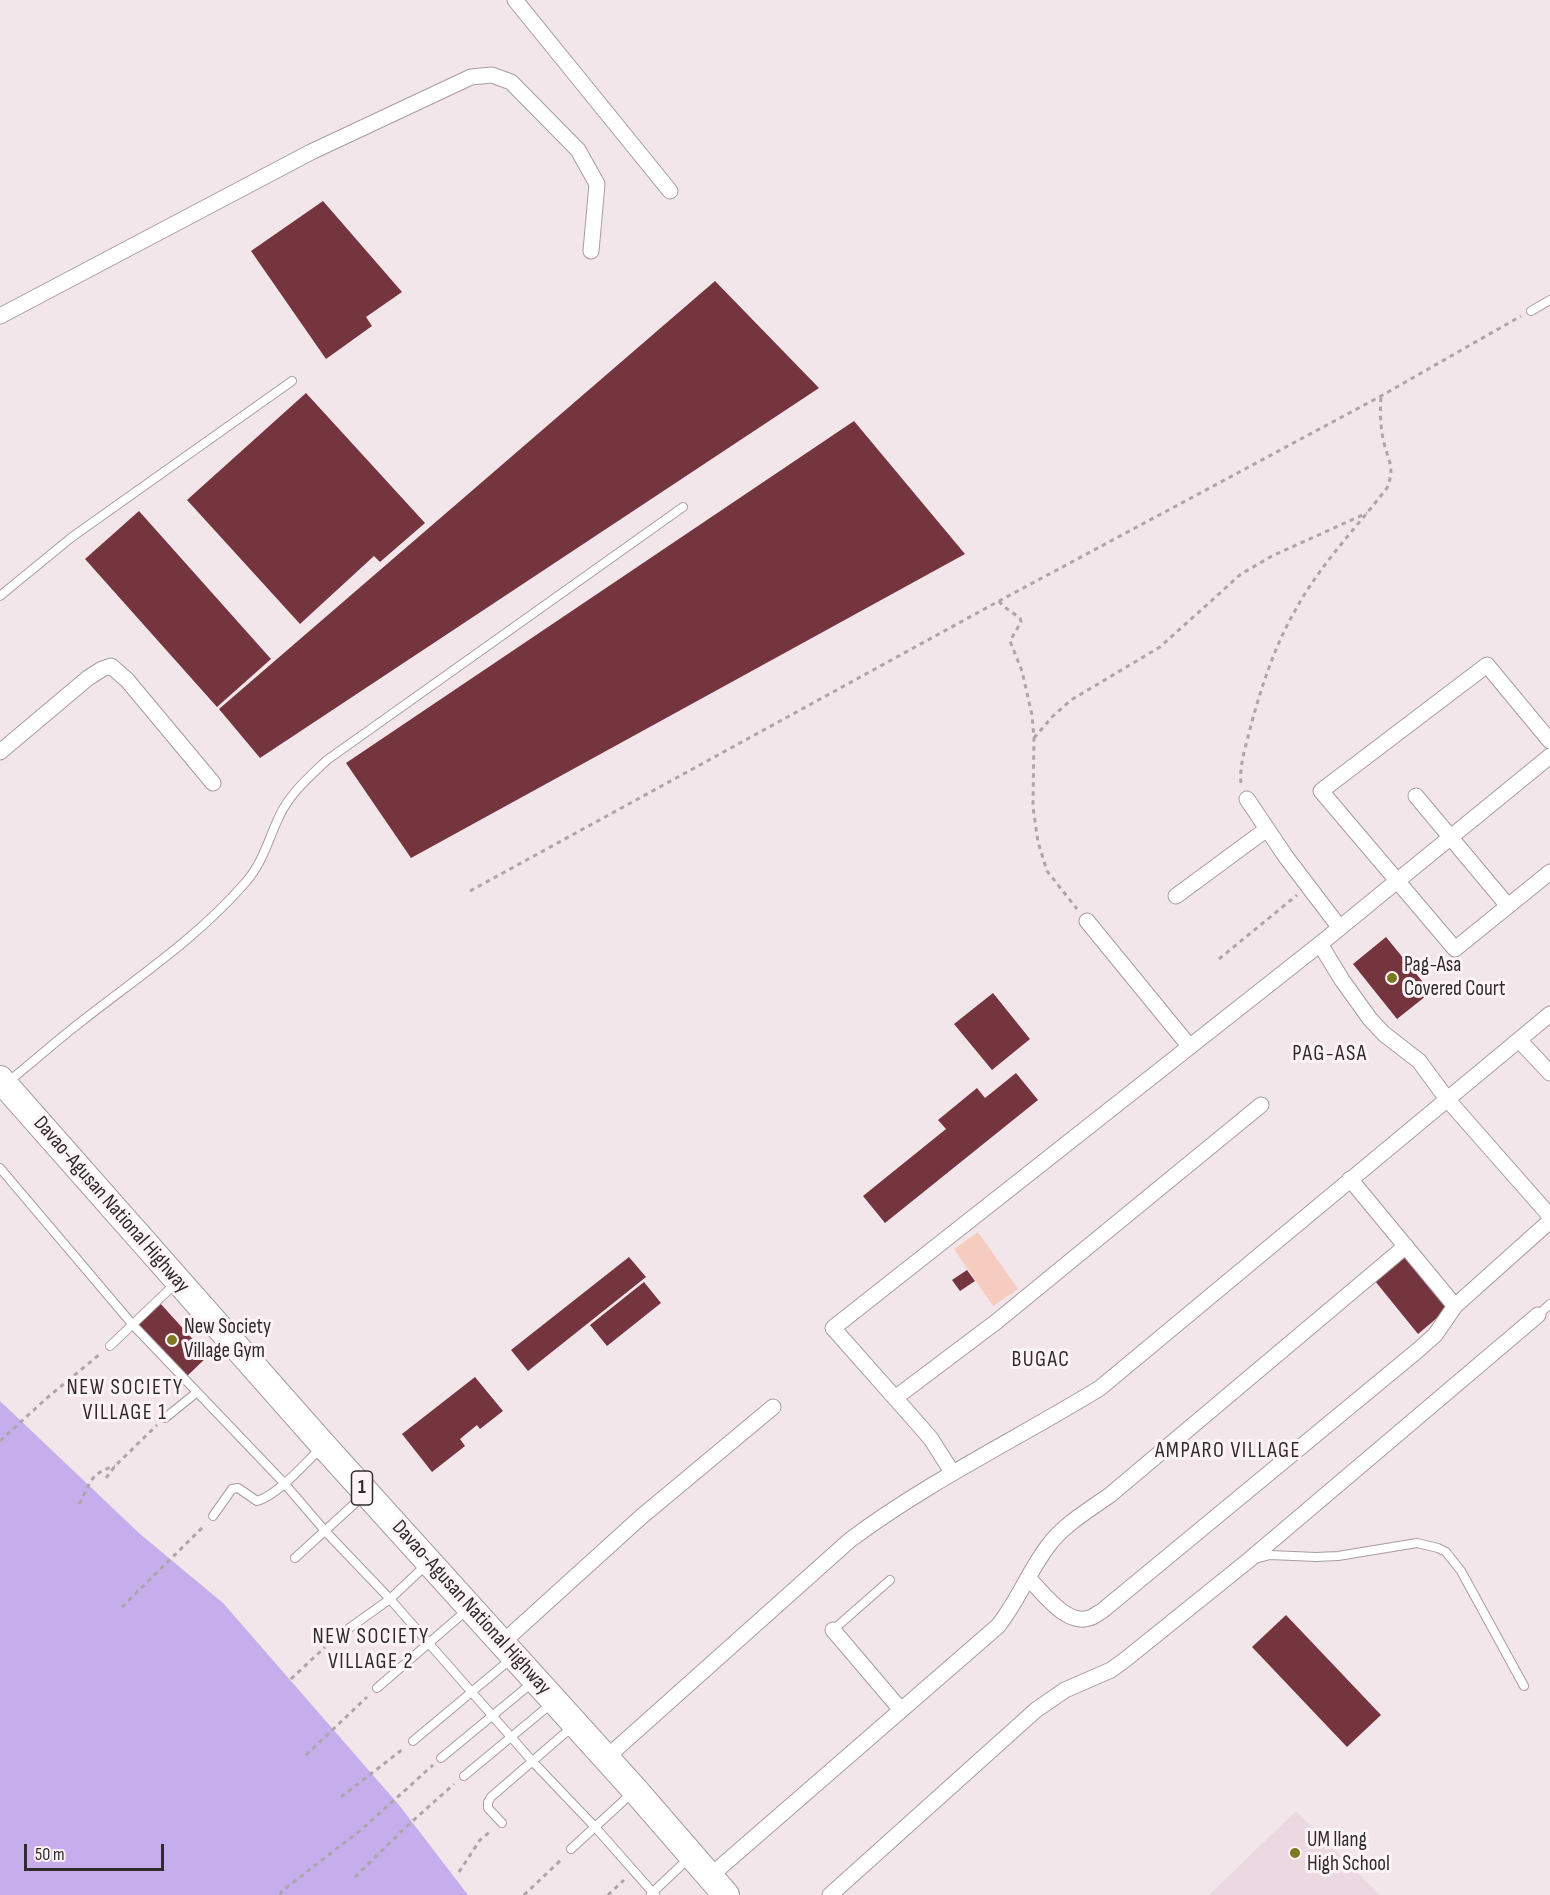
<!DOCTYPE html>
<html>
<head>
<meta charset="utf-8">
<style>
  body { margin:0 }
  #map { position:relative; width:1550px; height:1895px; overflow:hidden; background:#f2e6eb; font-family:"Sofia Sans Condensed",sans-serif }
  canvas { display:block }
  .scale { position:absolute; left:24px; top:1844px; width:140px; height:27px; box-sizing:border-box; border:3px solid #302b2d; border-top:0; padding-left:8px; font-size:18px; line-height:21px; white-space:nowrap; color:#302b2d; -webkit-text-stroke:4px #fef4f8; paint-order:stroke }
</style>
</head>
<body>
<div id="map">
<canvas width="1550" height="1895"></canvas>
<div class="scale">50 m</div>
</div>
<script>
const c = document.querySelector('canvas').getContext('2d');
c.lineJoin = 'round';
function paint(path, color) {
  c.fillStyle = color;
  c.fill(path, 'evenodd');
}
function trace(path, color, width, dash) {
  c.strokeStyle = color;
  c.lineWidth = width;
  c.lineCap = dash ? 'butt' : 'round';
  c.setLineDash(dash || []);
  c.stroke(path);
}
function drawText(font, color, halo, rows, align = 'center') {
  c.font = font + ' "Sofia Sans Condensed",sans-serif';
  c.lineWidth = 6;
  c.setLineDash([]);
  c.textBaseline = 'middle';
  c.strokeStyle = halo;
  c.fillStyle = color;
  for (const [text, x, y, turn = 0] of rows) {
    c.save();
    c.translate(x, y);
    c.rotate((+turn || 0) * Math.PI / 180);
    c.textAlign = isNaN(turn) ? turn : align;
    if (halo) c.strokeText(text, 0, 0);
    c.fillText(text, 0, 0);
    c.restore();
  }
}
paint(new Path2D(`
  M1296 1811 1380 1895H1209Z`), '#ecd8e1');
paint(new Path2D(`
  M978 1232 1018 1289 993 1306 954 1249Z`), '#f7ccc0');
paint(new Path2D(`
  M0 1401 140 1534 223 1603 399 1805 468 1895H0Z`), '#c5aeeb');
paint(new Path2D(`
  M323 201 402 292 366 317 372 326 326 359 251 251Z
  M715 281 819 388 260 758 219 709Z
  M306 393 425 523 380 562 374 556 300 624 187 500Z
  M854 421 965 554 411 858 346 763Z
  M139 511 271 659 217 707 85 559Z
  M1386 937 1431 992 1397 1019 1353 964Z
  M993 993 1030 1039 992 1070 954 1024Z
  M1016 1073 1038 1100 885 1223 863 1196 946 1129 938 1120 977 1088 985 1098Z
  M1408 1255 1450 1307 1418 1334 1375 1281Z
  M629 1257 646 1277 528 1371 511 1350Z
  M967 1270 975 1281 960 1291 952 1280Z
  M644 1282 661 1303 607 1346 590 1325Z
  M159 1302 208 1356 185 1378 135 1324Z
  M475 1377 503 1411 480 1429 477 1425 460 1439 465 1446 432 1472 402 1434Z
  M1286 1615 1381 1715 1347 1747 1252 1647Z`), '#74353f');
const service = new Path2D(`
  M1531 311 1550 300
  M0 596 72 537 292 381
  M8 1082C33 1062 56 1041 82 1021 138 977 197 938 245 883 262 864 268 841 278 819 289 794 308 778 327 760L683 507
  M0 1168 133 1325 284 1483 326 1532 390 1599 533 1762 595 1827 655 1895
  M1538 1315 1550 1304
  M110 1346 176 1283
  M165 1418 196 1393
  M213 1516 232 1489 238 1488 257 1501C278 1495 304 1464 320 1449
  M295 1558 363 1496
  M1255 1559 1270 1555 1316 1557 1338 1556 1417 1543 1438 1548 1446 1552 1461 1571 1524 1686
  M833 1630 890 1580
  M334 1639 390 1599 426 1565
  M377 1688 467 1610
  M413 1741 511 1659
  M441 1758 532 1683
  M464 1776 551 1704
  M502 1823 488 1808V1802L491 1797 572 1727
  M571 1849 632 1793
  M651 1894 688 1859`);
const minor = new Path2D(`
  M515 0 670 191
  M0 316 311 152 471 77 492 75 511 82 578 150 597 184 591 251
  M1550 741 1487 665 1321 791 1455 949 1550 872
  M0 752 88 678 102 669 111 666 127 680 213 783
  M1416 796 1508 906
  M1247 799 1286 857 1340 928
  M1176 896 1267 829
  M1087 921 1190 1047
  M1320 944 1342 980 1370 1019 1384 1034 1419 1061 1447 1099 1550 1216
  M1519 1040 1550 1073
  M1350 1179 1455 1306
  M895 1398 996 1322 1261 1105
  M952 1472 931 1439 919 1425 833 1328 1320 944 1550 756
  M1028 1578C1043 1592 1066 1626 1089 1618 1094 1617 1098 1613 1102 1611L1417 1351 1435 1335 1455 1306 1550 1221
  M833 1630 901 1710
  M502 1643 641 1517 773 1407
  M606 1758 850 1540C929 1481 1017 1439 1100 1388L1550 1014
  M709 1877 998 1626C1018 1601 1029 1571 1048 1546 1063 1525 1089 1510 1110 1495L1406 1246
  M830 1895 1036 1710 1065 1690 1111 1670 1126 1659 1249 1560 1538 1315`);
const trunk = new Path2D(`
  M0 1079 324 1446 635 1790 726 1895`);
trace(service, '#a89ca1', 10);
trace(minor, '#a89ca1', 17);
trace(trunk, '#a89ca1', 28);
trace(new Path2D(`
  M999 601 1003 606 1020 618 1021 622 1010 641 1022 671 1032 715 1034 738 1033 807 1038 842 1047 871 1077 909
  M1034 738 1052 717 1071 700 1160 647 1241 574 1272 556 1367 513
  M1241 783C1239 764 1247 743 1251 725 1262 685 1275 645 1296 609 1320 565 1356 528 1387 488 1395 467 1389 463 1384 443 1380 427 1380 411 1381 396
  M470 891 999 601 1381 396 1521 316
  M1219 959 1297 895
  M0 1441 48 1397 100 1354
  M106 1478 115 1466 157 1425
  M79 1504C91 1482 90 1473 115 1466
  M122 1607 204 1526
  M291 1679 325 1647
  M306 1755 367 1697
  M341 1797 403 1749
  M459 1872 480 1840 491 1831
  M355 1877 407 1826 454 1784
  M280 1895 282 1891 362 1829 433 1765
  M524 1895 562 1859
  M608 1895 624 1880`), '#aea5a9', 3, [4.5, 4.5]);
trace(service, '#fff', 8);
trace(minor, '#fff', 15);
trace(trunk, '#fff', 26);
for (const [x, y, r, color] of [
  [1392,978,6,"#7d7920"],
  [172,1340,6,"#7d7920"],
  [1295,1853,6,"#7d7920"]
]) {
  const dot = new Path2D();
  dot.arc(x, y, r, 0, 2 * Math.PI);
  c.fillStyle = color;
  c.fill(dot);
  trace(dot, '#fef4f8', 2);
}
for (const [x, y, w] of [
  [362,1488,21]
]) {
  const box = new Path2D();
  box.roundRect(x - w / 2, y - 17, w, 34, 4.5);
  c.fillStyle = '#fef4f8';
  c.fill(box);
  trace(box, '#302b2d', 1.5);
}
drawText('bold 20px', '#302b2d', null, [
  ["1",362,1488]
]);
drawText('21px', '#302b2d', '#fef4f8', [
  ["Pag-Asa",1404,966],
  ["Covered Court",1404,990],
  ["New Society",184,1328],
  ["Village Gym",184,1352],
  ["UM Ilang",1307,1841],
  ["High School",1307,1865]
], 'left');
drawText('21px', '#302b2d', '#fef4f8', [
  ["Davao-Agusan National Highway",111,1205,49],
  ["Davao-Agusan National Highway",471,1608,48]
]);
c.letterSpacing = '1.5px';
drawText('22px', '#302b2d', '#fef4f8', [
  ["PAG-ASA",1330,1054],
  ["BUGAC",1041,1360],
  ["NEW SOCIETY",125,1388],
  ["VILLAGE 1",125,1413],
  ["AMPARO VILLAGE",1228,1451],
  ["NEW SOCIETY",371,1637],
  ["VILLAGE 2",371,1662]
]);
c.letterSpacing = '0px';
</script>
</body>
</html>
